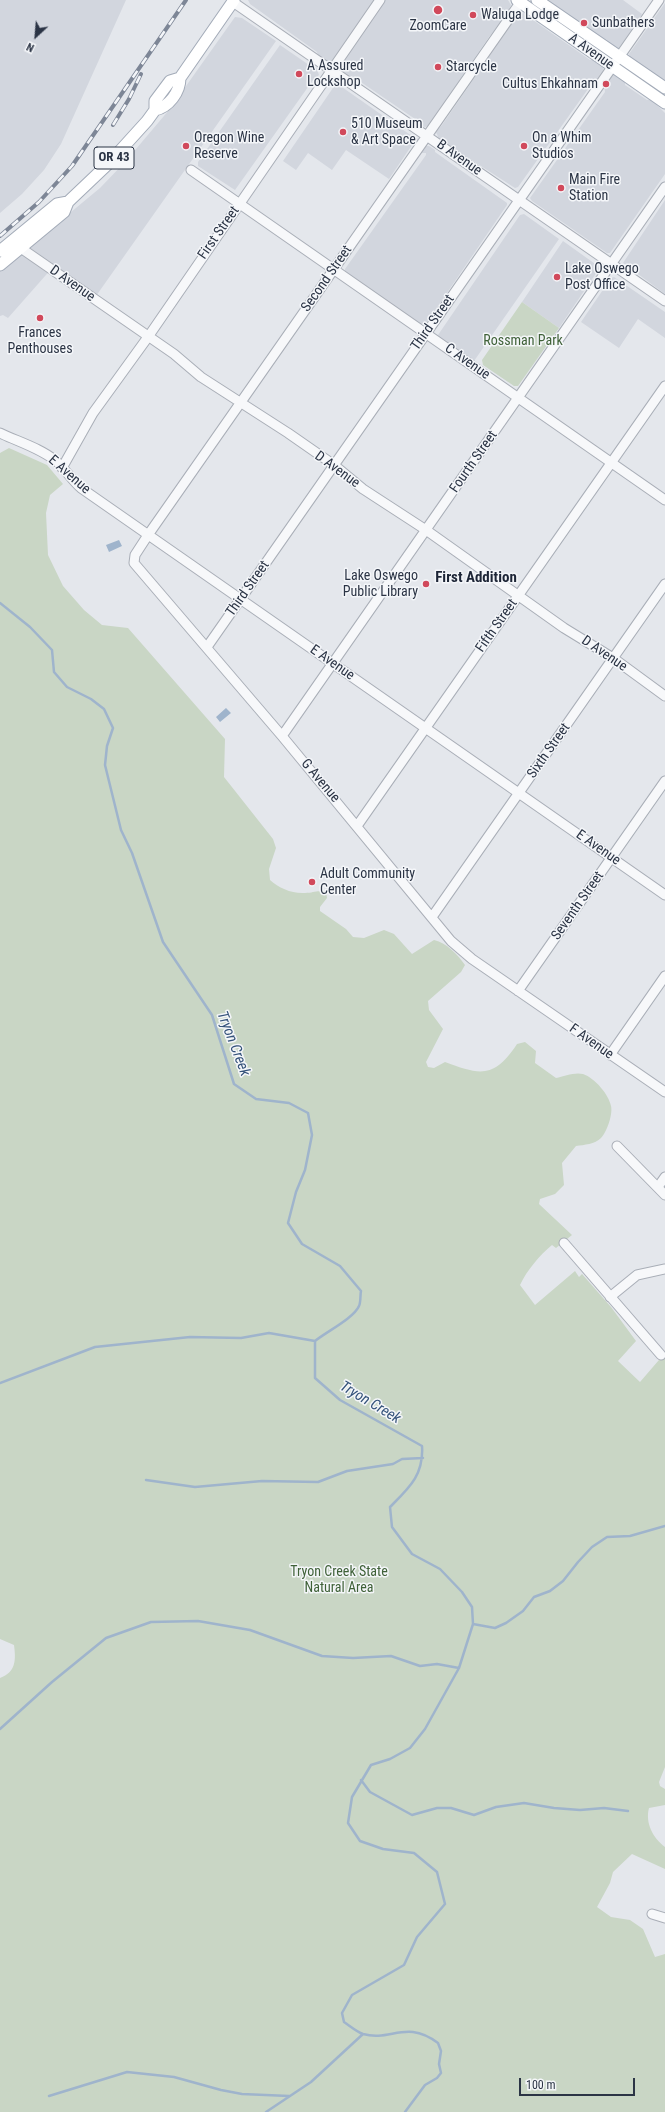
<!DOCTYPE html>
<html>
<head>
<meta charset="utf-8">
<style>
  body { margin:0 }
  #map { position:relative; width:665px; height:2112px; overflow:hidden; background:#e4e7ec; font-family:"Roboto Condensed",sans-serif }
  canvas { display:block }
  .north { position:absolute; left:16px; top:16px; width:40px; height:40px; -webkit-text-stroke:3px #f4f6f9; paint-order:stroke; rotate:206deg; font-size:11px; font-weight:700; line-height:16px; text-align:center; color:#2b3445 }
  .north::after { content:''; display:block; margin:auto; width:14px; height:18px; background:#2b3445; clip-path:polygon(50% 0,100% 100%,50% 72%,0 100%) }
  .scale { position:absolute; left:519px; top:2078px; width:116px; height:18px; box-sizing:border-box; border:2px solid #2b3445; border-top:0; padding-left:5px; font-size:12px; line-height:14px; white-space:nowrap; color:#2b3445; -webkit-text-stroke:3px #f4f6f9; paint-order:stroke }
</style>
</head>
<body>
<div id="map">
<canvas width="665" height="2112"></canvas>
<div class="north">N</div>
<div class="scale">100 m</div>
</div>
<script>
const c = document.querySelector('canvas').getContext('2d');
c.lineJoin = 'round';
function paint(path, color) {
  c.fillStyle = color;
  c.fill(path, 'evenodd');
}
function trace(path, color, width, dash) {
  c.strokeStyle = color;
  c.lineWidth = width;
  c.lineCap = dash ? 'butt' : 'round';
  c.setLineDash(dash || []);
  c.stroke(path);
}
function drawText(font, color, halo, rows, align = 'center') {
  c.font = font + ' "Roboto Condensed",sans-serif';
  c.lineWidth = 3;
  c.setLineDash([]);
  c.textBaseline = 'middle';
  c.strokeStyle = halo;
  c.fillStyle = color;
  for (const [text, x, y, turn = 0] of rows) {
    c.save();
    c.translate(x, y);
    c.rotate((+turn || 0) * Math.PI / 180);
    c.textAlign = isNaN(turn) ? turn : align;
    if (halo) c.strokeText(text, 0, 0);
    c.fillText(text, 0, 0);
    c.restore();
  }
}
paint(new Path2D(`
  M0 0H126L61 144 44 170 22 194 0 213Z
  M248 0H508L511 5 506 16 489 37 428 126 425 127 420 126 418 121 352 76H348L318 56 317 52 250 4Z
  M547 0H623L642 14 627 37V42L618 50 609 45 607 40 572 20 571 16Z
  M665 3V85L630 59 629 54Z
  M526 12 533 20 590 60H595L602 65 604 70 598 80 593 82 518 187 515 188 439 139 436 132 442 125 517 16Z
  M235 17 242 18 276 41 96 296 53 267 8 318 3 315 0 316V271L100 188 125 162 169 110Z
  M280 45 309 65 316 67 319 75 313 80 235 190 198 166V162Z
  M612 75H616L625 82V85L647 100 651 99 665 113V174L610 253H607L532 201 530 198 605 92 604 85Z
  M335 85H339L409 134 418 139V142L412 145 389 179 346 150 332 170 308 153 296 170 283 161Z
  M426 146H429L435 150V152L507 203V205L425 325H421L345 271V269L426 155V153H421Z
  M665 200V294L623 263Z
  M524 214 559 239 474 361 443 339H440L438 335 520 215Z
  M563 241 598 266 599 269 559 328 522 302Z
  M614 277 665 312V338L638 319 619 348 581 322 611 278Z`), '#d2d6de');
paint(new Path2D(`
  M522 302 559 328 518 386H514L483 365 482 360Z
  M9 448 47 465 63 484 50 495 46 513 48 555 63 586 84 610 102 625 128 628 225 739 224 777 273 839 276 848 269 869 270 880C279 888 292 894 305 893 314 893 316 890 326 892L327 898 320 907V911L346 929 353 937 364 938 384 930 394 934 412 954 434 940C447 943 458 955 465 965L461 972 428 1001 429 1010 443 1029 426 1062 428 1067 434 1068 445 1062C480 1075 494 1079 517 1044L525 1042 536 1051 535 1063 556 1078C564 1076 575 1072 583 1074 595 1078 609 1095 611 1106 613 1114 607 1132 601 1138 595 1144 584 1145 576 1146L562 1163 564 1185 555 1194 540 1199 539 1204 572 1235 556 1248 552 1245C540 1255 527 1270 520 1285L535 1305 575 1271 579 1277 582 1274 611 1307 636 1341 618 1361 640 1382 665 1353V1767L659 1782 660 1786 665 1789V1805L649 1808C645 1823 653 1838 665 1847V1869L632 1854 613 1872 610 1883 597 1907 611 1917 630 1920 643 1929 655 1957 665 1954V2112H0V1678C16 1672 16 1660 14 1645L0 1639V453Z`), '#c9d6c5');
paint(new Path2D(`
  M119 540 122 546 109 552 106 545Z
  M226 708 231 713 220 722 216 717Z`), '#9fb4cc');
trace(new Path2D(`
  M0 603 30 627 52 650 54 672 67 687 91 699 104 709 113 728 107 746 105 765 121 830 132 853 163 942 212 1015 234 1084 256 1099 289 1103 308 1113 312 1135 305 1170 296 1192 288 1223 302 1244 340 1266 361 1291C360 1295 361 1302 359 1306 354 1318 326 1332 315 1341V1378L340 1400 422 1446C424 1475 409 1488 390 1507L392 1527 412 1554 440 1569 462 1592 472 1607 473 1624 459 1668 425 1729 410 1748 390 1759 371 1765 352 1797 348 1823 360 1841 383 1849 414 1853 437 1872 445 1904 417 1937 404 1965 352 1995 342 2013 344 2022C350 2026 357 2032 363 2034 391 2042 406 2019 438 2043L441 2051 439 2064 441 2073 437 2078 425 2085 405 2112
  M0 1383 95 1347 190 1337 241 1338 269 1333 315 1341
  M146 1480 195 1487 262 1481 318 1482 347 1471 393 1464 402 1459 423 1458
  M473 1624 495 1628 506 1623 523 1611 534 1597 550 1591 563 1581 578 1562 592 1547 607 1537 630 1536 665 1526
  M0 1729 52 1682 106 1638 151 1622 198 1621 250 1630 322 1656 353 1658 391 1656 420 1666 437 1664 459 1668
  M361 1780 370 1792 412 1815 437 1808H451L474 1815 496 1807 524 1803 554 1808 580 1810 604 1808 628 1811
  M49 2096 127 2072 174 2077 221 2090 242 2094 289 2096
  M266 2112 311 2082 363 2034`), '#9fb4cc', 2.5);
const minor = new Path2D(`
  M522 0 148 535 135 555 134 563 282 736 451 941 472 959 665 1092
  M233 2 665 301
  M191 170 665 500
  M15 244 174 354 201 377 288 433 334 465 363 489 426 530 564 628 613 658 665 696
  M0 433C19 442 40 448 56 461 65 469 72 480 81 488L665 895
  M62 468 93 413 148 337 380 0
  M207 647 659 0
  M282 736 665 187
  M357 826 665 386
  M432 917 665 584
  M518 991 665 781
  M610 1055 665 976
  M617 1146 665 1195
  M658 1187 665 1177
  M564 1243 661 1355
  M610 1297 637 1275 665 1269
  M652 1914 665 1918`);
const major = new Path2D(`
  M517 0 665 103
  M537 0 665 88
  M155 110C169 107 180 92 180 78L234 0
  M0 251 57 204 68 202
  M0 265 64 212 68 202 108 164 147 121 155 110V101L170 81 180 78`);
trace(minor, '#a9aeb7', 11);
trace(major, '#a3abb8', 13);
trace(minor, '#f7f8fa', 9);
trace(major, '#fff', 11);
const rail = new Path2D(`
  M113 125 129 99 141 74
  M0 236 39 202 72 166 186 0`);
trace(rail, '#7d8696', 4);
trace(rail, '#f4f6f9', 2.5, [8]);
for (const [x, y, r, color] of [
  [438,10,5,"#d1495b"],
  [473,15,4,"#d1495b"],
  [584,23,4,"#d1495b"],
  [438,67,4,"#d1495b"],
  [299,74,4,"#d1495b"],
  [606,84,4,"#d1495b"],
  [343,132,4,"#d1495b"],
  [186,146,4,"#d1495b"],
  [524,146,4,"#d1495b"],
  [561,188,4,"#d1495b"],
  [557,277,4,"#d1495b"],
  [40,318,4,"#d1495b"],
  [426,584,4,"#d1495b"],
  [312,882,4,"#d1495b"]
]) {
  const dot = new Path2D();
  dot.arc(x, y, r, 0, 2 * Math.PI);
  c.fillStyle = color;
  c.fill(dot);
  trace(dot, '#f4f6f9', 1.5);
}
for (const [x, y, w] of [
  [114,158,40]
]) {
  const box = new Path2D();
  box.roundRect(x - w / 2, y - 11, w, 22, 3);
  c.fillStyle = '#f4f6f9';
  c.fill(box);
  trace(box, '#2b3445', 1);
}
drawText('bold 13px', '#2b3445', null, [
  ["OR 43",114,158]
]);
drawText('14px', '#2b3445', '#f4f6f9', [
  ["Waluga Lodge",481,15],
  ["Sunbathers",592,23],
  ["ZoomCare",438,26,"center"],
  ["A Assured",307,66],
  ["Lockshop",307,82],
  ["Starcycle",446,67],
  ["Cultus Ehkahnam",598,84,"right"],
  ["510 Museum",351,124],
  ["& Art Space",351,140],
  ["Oregon Wine",194,138],
  ["Reserve",194,154],
  ["On a Whim",532,138],
  ["Studios",532,154],
  ["Main Fire",569,180],
  ["Station",569,196],
  ["Lake Oswego",565,269],
  ["Post Office",565,285],
  ["Frances",40,333,"center"],
  ["Penthouses",40,349,"center"],
  ["Lake Oswego",418,576,"right"],
  ["Public Library",418,592,"right"],
  ["Adult Community",320,874],
  ["Center",320,890]
], 'left');
drawText('14px', '#2b3445', '#f4f6f9', [
  ["A Avenue",591,52,35],
  ["B Avenue",459,158,35],
  ["First Street",219,233,-55],
  ["Second Street",327,279,-55],
  ["D Avenue",72,284,35],
  ["Third Street",433,323,-55],
  ["C Avenue",467,362,35],
  ["Fourth Street",474,462,-55],
  ["D Avenue",337,470,36],
  ["E Avenue",69,475,41],
  ["Third Street",248,589,-55],
  ["Fifth Street",497,626,-55],
  ["D Avenue",604,654,34],
  ["E Avenue",332,663,35],
  ["Sixth Street",549,751,-55],
  ["G Avenue",320,781,50],
  ["E Avenue",598,848,35],
  ["Seventh Street",578,906,-55],
  ["F Avenue",591,1042,35]
]);
drawText('14px', '#3f6138', '#f4f6f9', [
  ["Rossman Park",523,341],
  ["Tryon Creek State",339,1572],
  ["Natural Area",339,1588]
]);
drawText('bold 15px', '#1d2536', '#f4f6f9', [
  ["First Addition",476,578]
]);
drawText('italic 15px', '#34527a', '#f4f6f9', [
  ["Tryon Creek",233,1044,69],
  ["Tryon Creek",370,1403,31]
]);
</script>
</body>
</html>
